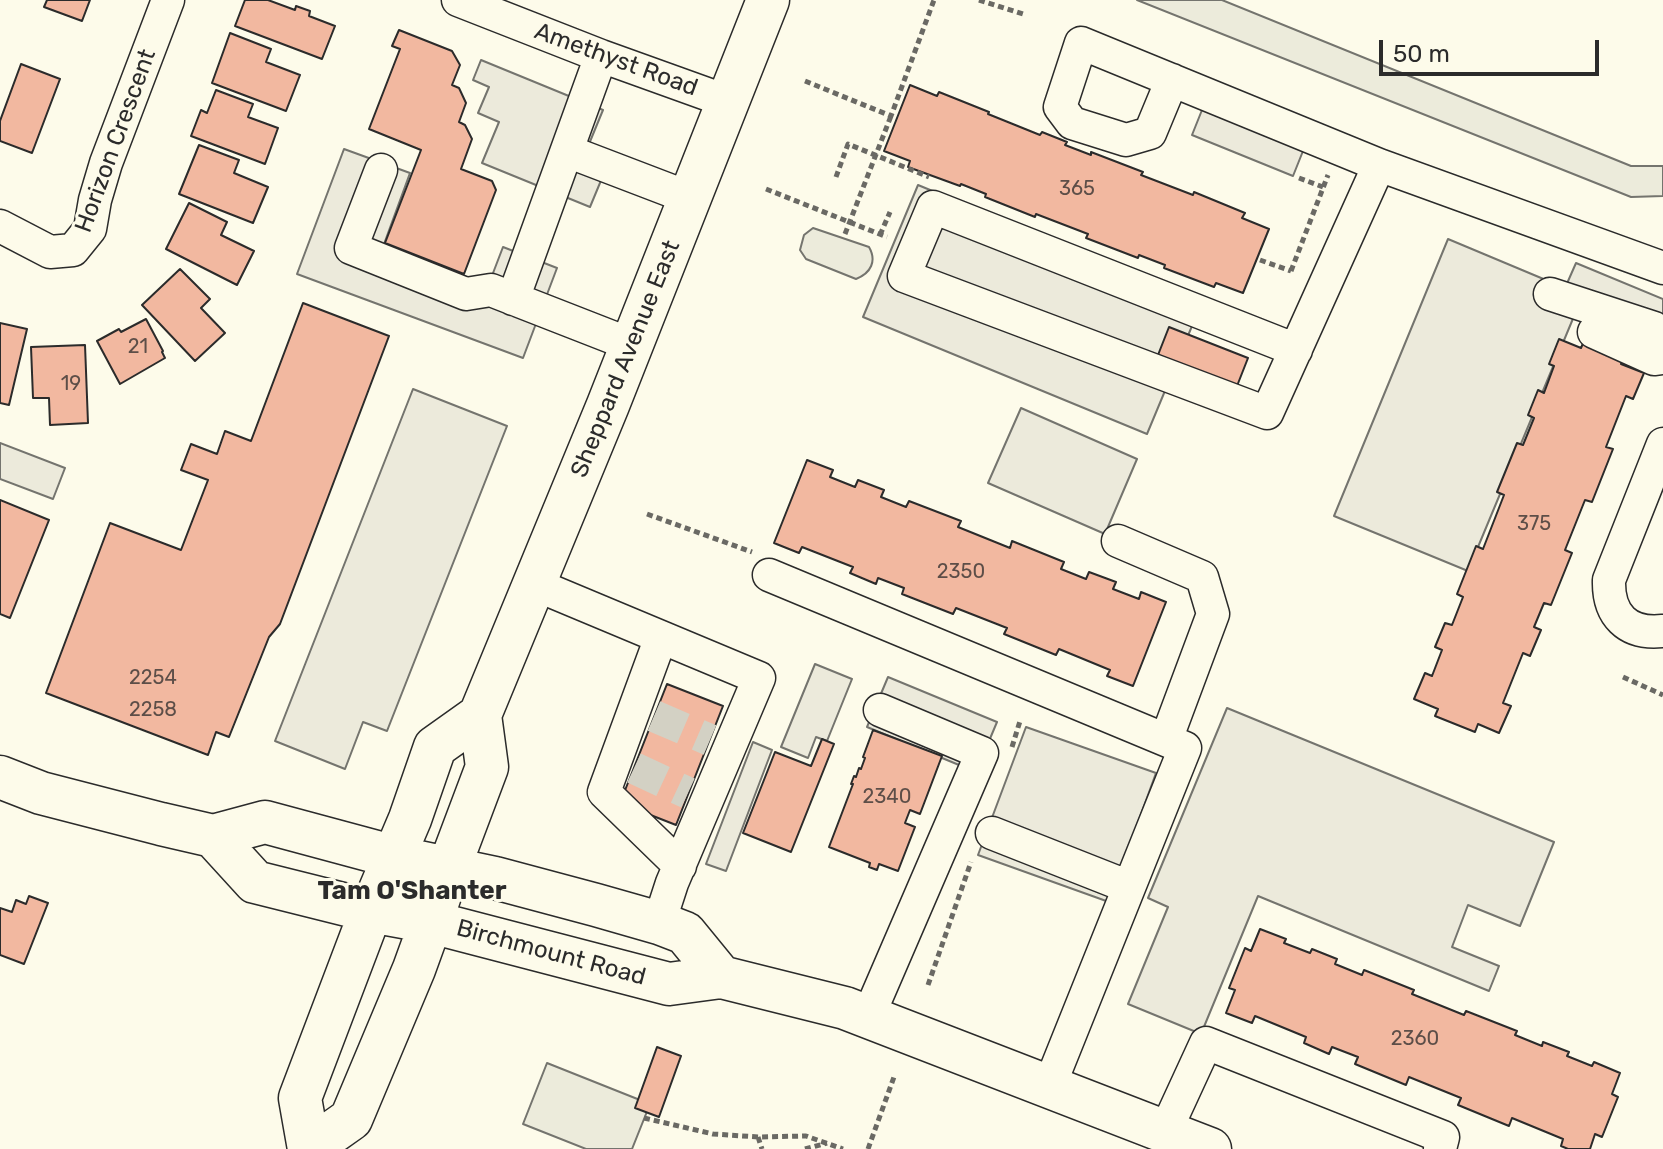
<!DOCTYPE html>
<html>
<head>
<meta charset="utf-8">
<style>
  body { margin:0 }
  #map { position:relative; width:1663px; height:1149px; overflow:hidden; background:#fdfbea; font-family:Rubik,sans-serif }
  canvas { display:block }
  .scale { position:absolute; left:1379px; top:40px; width:220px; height:36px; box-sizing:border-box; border:4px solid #2b2b2b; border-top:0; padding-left:10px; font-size:24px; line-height:28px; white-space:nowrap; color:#2b2b2b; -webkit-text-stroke:6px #fdfbea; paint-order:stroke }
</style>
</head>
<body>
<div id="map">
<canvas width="1663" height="1149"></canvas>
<div class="scale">50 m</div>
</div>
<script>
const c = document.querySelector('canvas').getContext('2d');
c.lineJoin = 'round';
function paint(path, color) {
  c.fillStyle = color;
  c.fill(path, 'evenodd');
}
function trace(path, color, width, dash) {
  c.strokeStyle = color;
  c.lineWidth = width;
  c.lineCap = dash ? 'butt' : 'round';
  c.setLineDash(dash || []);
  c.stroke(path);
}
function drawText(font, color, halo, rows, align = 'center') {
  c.font = font + ' Rubik,sans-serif';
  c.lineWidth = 6;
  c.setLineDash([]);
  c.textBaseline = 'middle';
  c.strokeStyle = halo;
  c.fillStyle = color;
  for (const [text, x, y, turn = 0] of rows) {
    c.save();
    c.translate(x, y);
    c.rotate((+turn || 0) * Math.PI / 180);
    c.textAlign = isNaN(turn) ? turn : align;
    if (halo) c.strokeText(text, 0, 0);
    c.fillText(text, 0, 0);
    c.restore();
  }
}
const green = new Path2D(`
  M1137 0H1222L1631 166H1663V196L1631 197Z
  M813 228 869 247C877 261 871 273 856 279L806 259 800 250 804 235Z
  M547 1063 650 1104 632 1149H586L523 1124Z`);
paint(green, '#ecebdb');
trace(green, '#74746e', 2);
const parking = new Path2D(`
  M481 60 603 110 589 144 612 154 590 207 482 163 499 122 478 113 489 87 473 80Z
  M1212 85 1313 126 1293 176 1192 135Z
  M344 149 410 173 380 255 485 294 503 247 557 268 523 358 297 274Z
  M918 185 1202 302 1147 434 863 317Z
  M1448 239 1565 288 1576 263 1663 299V335L1577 309 1468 571 1334 516Z
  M413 389 507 426 387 731 363 722 345 769 275 741Z
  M1021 408 1137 459 1105 534 988 483Z
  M0 443 65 468 53 499 0 479Z
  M815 664 852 679 827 741 816 737 808 758 781 747Z
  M888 677 997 722 976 772 867 727Z
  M1227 708 1554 842 1520 926 1468 905 1452 947 1499 966 1489 991 1258 896 1201 1034 1128 1004 1168 907 1148 898Z
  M1026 727 1156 773 1109 902 978 855Z
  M753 742 772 750 726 871 706 864Z`);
paint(parking, '#eceadb');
trace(parking, '#74746e', 2);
const building = new Path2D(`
  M47 0H90L82 21 44 7Z
  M245 0H268L295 10 296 6 310 11 309 16 335 26 322 59 235 26Z
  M399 30 452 51 460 65 452 85 459 88 466 103 459 122 465 125 472 139 461 169 492 181 496 190 464 274 385 243 421 150 369 129 400 49 392 46Z
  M230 33 271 49 266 62 300 75 286 111 212 83Z
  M21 64 60 79 32 153 0 141V121Z
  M910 85 937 96 939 92 989 112 988 114 1040 135 1042 132 1067 142 1065 145 1091 155V152L1143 172 1141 175 1193 195 1194 192 1245 213 1242 218 1269 229 1243 293 1216 283 1214 287 1164 268 1165 265 1139 255 1138 258 1086 238 1088 234 1036 214 1035 217 985 197 986 194 961 184 960 186 908 167 910 161 884 151Z
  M216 90 253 104 248 117 278 128 265 164 191 136 201 110 207 113Z
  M199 145 239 160 234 173 268 187 253 223 179 194Z
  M189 203 227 222 221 235 254 251 237 285 166 249Z
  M180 269 210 299 201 308 225 333 195 361 142 305Z
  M303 303 389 336 280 624 269 637 229 737 216 732 208 755 46 693 110 523 181 550 208 480 181 470 191 444 217 454 225 431 251 441Z
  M146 319 163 351 162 352 165 358 120 384 97 341 119 329 121 332Z
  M0 323 27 329 9 405 0 403Z
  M1169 327 1248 358 1237 386 1158 355Z
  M1559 339 1581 348 1584 341 1624 357 1621 364 1644 373 1633 399 1626 396 1606 447 1613 449 1592 502 1585 500 1565 550 1572 553 1551 605 1544 603 1534 627 1541 630 1530 656 1523 653 1503 703 1511 706 1499 733 1478 724 1475 732 1435 716 1438 709 1414 699 1425 673 1432 676 1442 650 1435 647 1445 623 1452 625 1463 597 1457 594 1476 546 1483 549 1504 495 1497 492 1517 443 1523 445 1534 418 1528 415 1538 390 1544 393 1554 366 1549 364Z
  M85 345 88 423 50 425 49 398H33L31 347Z
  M807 460 833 470 830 477 855 487 858 480 884 490 881 497 906 507 909 501 961 521 958 527 1010 548 1012 541 1064 562 1061 569 1086 579 1089 572 1116 582 1113 589 1139 599 1141 592 1166 602 1133 686 1107 676 1110 670 1059 649 1056 655 1004 634 1007 628 956 608 953 614 902 594 904 588 878 578 876 584 850 573 853 567 802 547 799 553 774 543Z
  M0 500 49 520 10 618 0 614Z
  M667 684 723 706 676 825 620 803Z
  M873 730 942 756 920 814 910 810 905 823 915 827 898 871 879 864 877 870 869 867 870 863 829 847 853 784H851L854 776 856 777 859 768 861 769 865 758 863 757Z
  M822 739 834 744 791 852 743 833 775 752 811 766Z
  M29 896 48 903 24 964 0 955V908L12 912 16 900 26 904Z
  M1260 929 1286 939 1284 943 1310 953 1312 949 1337 959 1335 964 1362 975 1364 970 1414 990 1412 994 1464 1015 1466 1011 1517 1031 1515 1035 1542 1046 1543 1042 1569 1052 1567 1056 1592 1066 1594 1062 1620 1073 1612 1094 1618 1097 1602 1137 1595 1134 1590 1149H1568L1561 1146 1563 1139 1512 1118 1509 1126 1458 1105 1461 1098 1409 1077 1406 1085 1355 1064 1358 1057 1332 1047 1329 1054 1304 1043 1306 1037 1255 1016 1252 1023 1226 1013 1235 990 1229 988 1245 948 1251 951Z
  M657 1047 681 1056 659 1117 635 1108Z`);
paint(building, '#f2b8a0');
trace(building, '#2b2b2b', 2);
trace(new Path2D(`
  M654 716 710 740
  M634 768 688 793`), '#d3d1c4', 32, [32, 16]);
const minor = new Path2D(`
  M458 0 601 56 729 102
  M1172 80 1150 133 1126 140 1072 123 1060 107 1081 43 1379 165 1663 268
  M567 151 690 198
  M381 170 351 248 466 294 491 290 632 345
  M0 226 50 252 73 250 90 229 95 200 106 163 168 0
  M1550 294 1654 328 1663 337
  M513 299 601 56
  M1594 332 1654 359 1663 358
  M1296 350 933 207 904 276 1267 413 1379 165
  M1663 444 1609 580C1608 615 1627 635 1663 631
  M1118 541 1202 577 1213 614 1166 740
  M769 575 1185 748 1049 1087
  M534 584 759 678 672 883 659 923
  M661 637 604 792 680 866
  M992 833 1129 887
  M868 1017 982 753 880 710
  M1165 1132 1206 1043 1443 1137 1440 1149`);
const major = new Path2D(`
  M0 777 41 793 161 824 213 836 265 822 395 857 495 878 596 905 659 923 685 933 721 977
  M213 836 255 882 371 911 431 922 669 984 721 977 845 1008 1210 1149
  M310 1148 351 1119 414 969 431 922 449 868 487 767 480 715 608 405 768 0
  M309 1149 300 1098 371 911 410 819 435 747 480 715`);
trace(minor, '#2b2b2b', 35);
trace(major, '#2b2b2b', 45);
trace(new Path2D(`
  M979 0 1023 14
  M805 81 891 116 934 0
  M836 177 848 144 929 177
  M1299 178 1323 187
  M766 189 887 237
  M845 234 891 116
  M880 235 890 212
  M1260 260 1291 271
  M1291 271 1328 175
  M647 514 752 552
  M1623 677 1663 695
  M1012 747 1020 721
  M928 985 971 862
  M644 1118 713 1134 758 1137 806 1136 843 1149
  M758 1137 762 1149
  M805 1149 827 1143
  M868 1149 894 1077`), '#6a6964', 5, [6, 4]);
trace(minor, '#fdfbea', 32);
trace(major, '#fdfbea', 42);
drawText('20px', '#5d4e48', null, [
  ["365",1077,189],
  ["21",138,347],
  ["19",71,384],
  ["375",1534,524],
  ["2350",961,572],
  ["2254",153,678],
  ["2258",153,710],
  ["2340",887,797],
  ["2360",1415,1039]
]);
drawText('24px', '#2b2b2b', '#fdfbea', [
  ["Amethyst Road",616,60,20],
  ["Horizon Crescent",116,141,-70],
  ["Sheppard Avenue East",626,359,-68],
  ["Birchmount Road",551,953,15]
]);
drawText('bold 26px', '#2b2b2b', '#fdfbea', [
  ["Tam O'Shanter",412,891]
]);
</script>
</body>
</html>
